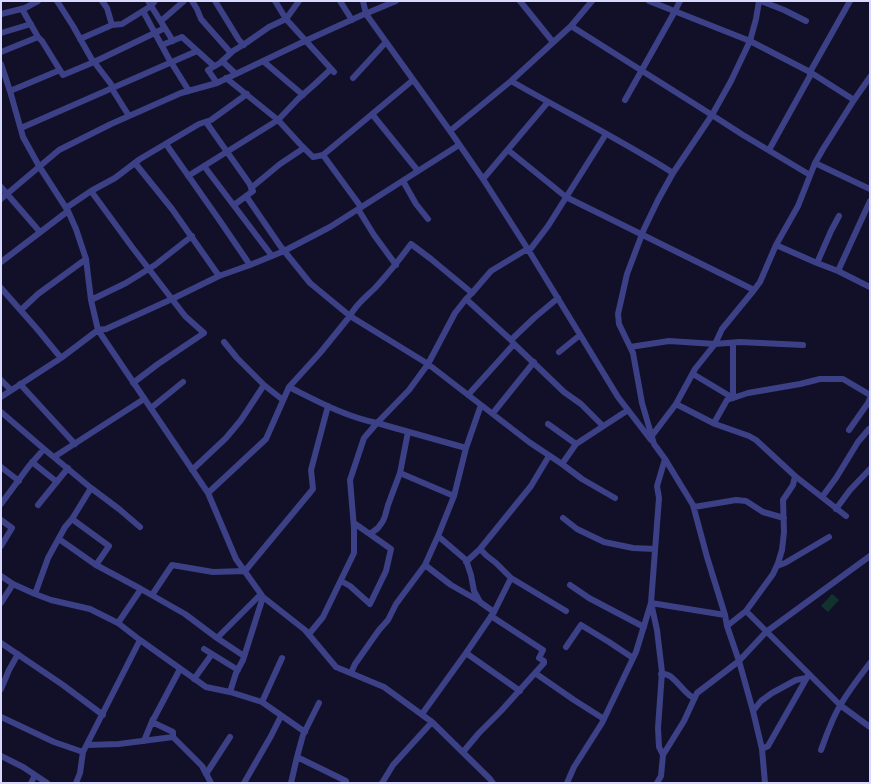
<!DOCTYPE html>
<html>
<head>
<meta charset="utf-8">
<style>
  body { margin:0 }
  #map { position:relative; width:871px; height:784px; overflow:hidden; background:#121028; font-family:Signika,sans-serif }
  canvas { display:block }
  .frame { position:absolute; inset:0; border:2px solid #d9d8fe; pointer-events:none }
</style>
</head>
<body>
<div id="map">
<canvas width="871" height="784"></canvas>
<div class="frame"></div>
</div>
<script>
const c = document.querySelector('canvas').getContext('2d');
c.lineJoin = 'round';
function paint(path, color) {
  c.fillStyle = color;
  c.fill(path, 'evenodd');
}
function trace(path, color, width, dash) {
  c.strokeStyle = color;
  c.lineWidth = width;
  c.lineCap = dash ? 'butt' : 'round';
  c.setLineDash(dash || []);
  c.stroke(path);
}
paint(new Path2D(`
  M832 594 839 600 828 612 821 606Z`), '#13322e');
trace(new Path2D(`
  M57 1 73 26 91 58 111 84 114 92 129 116
  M102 1 107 8 112 25
  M148 1 173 41
  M192 1 197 9 201 19 231 53
  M215 1 239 40 244 45
  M275 1 286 19 334 72
  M340 1 352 20
  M363 1 366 14 450 131 483 179 529 251 618 397 651 440
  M520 1 553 42
  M649 1 750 41 810 72 854 100
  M759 1 756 19 750 41 731 81 712 115 673 173 658 200 644 229 627 274 618 314 619 324 633 353 642 403 654 444 665 459 693 505 707 557 725 615 727 626 739 661 753 711 762 749 765 783
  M761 1 784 10 806 21
  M22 9 38 37 42 41 63 75 94 62 165 28
  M143 11 169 59 189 91
  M1 14 25 8 38 1
  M161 21 184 1
  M571 26 712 115 743 135 810 175
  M1 33 31 24
  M80 39 112 25 122 24 151 6 155 1
  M162 45 182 37 214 66
  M1 52 38 37
  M222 61 236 74
  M263 61 303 95
  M1 64 10 91 23 137 39 166 68 211 76 229 86 259 91 300 98 330 208 493 236 559 263 597 305 630 336 667 384 687 432 722 490 779 493 783
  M870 77 854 100 823 149 815 163 798 206 776 245 760 282 754 290 722 329 715 344 695 369 676 404 715 424 749 436 756 440 795 476 793 485 783 500 784 532 782 550 778 563 773 574 746 611 840 705 870 727
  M226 78 278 120 300 144 313 157 323 155 361 207
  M353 78 386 42
  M511 81C565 112 621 140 673 173
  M217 83 208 70 220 63 233 51 246 43 269 27 286 19 299 1
  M10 91 60 70
  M625 100 675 11 680 1
  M372 114 418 171
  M206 122 249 183 253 191 234 205
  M21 128 197 51
  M450 131 511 81 571 26 592 1
  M166 144 220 221 250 265
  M508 150 566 197 754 290
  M769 150 810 76V72L850 1
  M323 155 413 80
  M135 163 172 209 219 276
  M815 163 870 189
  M204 166 272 256
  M188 176 278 120 298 99 315 84 331 69
  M483 179 548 102
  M403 181 416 204 428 219
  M1 187 40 232
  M251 188 280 164 304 148
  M91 191 132 247 185 316 204 333 158 364 133 383
  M246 196 281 247 310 283 350 316 428 364 529 442 562 464 576 444 628 410
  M1 199 59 150 111 124 181 93 217 83 305 41 360 16 396 1
  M66 208 91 191 115 178 140 159 199 124 211 120 247 94
  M358 209 374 235 396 265
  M776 245 817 263 838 271 870 287
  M1 262 68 211
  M817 263 831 231 839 216
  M838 271 870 201
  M1 288 38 330 61 358
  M466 299 511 340 514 344 564 392 581 404 603 426
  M91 300 126 283 155 265 192 236
  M21 310 38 294 86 259
  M511 340 534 318 558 298
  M224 342 237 358 264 385 283 400
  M630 347 669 341 715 344 740 342 803 345
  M559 352 580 335
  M693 374 733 398
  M1 380 11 390
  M20 384 75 444
  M289 387C317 401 346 417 377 423L466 448
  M468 395 514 344
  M1 397 61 358 98 330 106 329 172 299 219 276 250 265 272 256 284 251 330 227 459 145
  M733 398V343
  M151 408 183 382
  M1 412 44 449 91 488 119 509 140 527
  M493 413 534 362
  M714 423 727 400 748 393 800 384 820 379H843L870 395
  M548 424 576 444
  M849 430 868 403 870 398
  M651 437 676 404
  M54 457 144 399
  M32 462 57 482
  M562 464 582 479 615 498
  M1 467 19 481
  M192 470 226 438 241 420 264 385
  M400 473 454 496
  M795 476 846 516
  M208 493 266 439 289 387 320 353 350 316C356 304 366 297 375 288 388 274 400 259 411 244L431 259 472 293
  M822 497 836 478 858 442 869 429
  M1 504 29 466 44 449
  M38 505 68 468
  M694 507 736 500 746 501 763 512 784 518
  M836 509 850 490 870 469
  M563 518 577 529 604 542 633 548 655 549
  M72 519 109 546 96 565
  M1 520 12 528 1 546
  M370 534 378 528 383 521 385 516 388 505 400 473 408 432
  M59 539 96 565 141 589 185 614 217 638 244 656
  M480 549 487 556 496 563 511 578 566 611
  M466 562 480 549 531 486 549 456
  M425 565 451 585 479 601
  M777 566 785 563 829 537
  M1 576 13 584 35 594 51 600 90 609 118 623 140 640 206 687 230 692 262 702 305 732
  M341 581 350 586 370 604 386 571 391 549 354 523
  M570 585 589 598 644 627
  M35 594 48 558 65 527 72 519 91 488
  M152 595 172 565 213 572 245 571 313 489 311 470 328 406
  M1 603 13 584
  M494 612 511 578
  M118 623 141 589
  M727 626 746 611
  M309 634 323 617 354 553V528L350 480 364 438 377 423 409 390 428 364 455 313 466 299 472 293 491 271 524 251H529L548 226 606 134
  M217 638 261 594
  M1 643 63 685 103 715
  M566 647 581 625 609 642 633 658
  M204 649 238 670
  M466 653 520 691
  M180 669 152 722 173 732V737L202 766 211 783
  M351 673 355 664 379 630 388 620 396 604 425 565 438 536
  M535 673 574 700 604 719
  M661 674C663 674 666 674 668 675 677 679 685 695 694 698
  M194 679 212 654
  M1 689 9 670 18 654
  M230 692 236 673 243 660 263 597
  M262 702 282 658
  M753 711 761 701 772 693 796 680 806 678
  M422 714 466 653 494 612 480 602 474 591 471 575 466 560 438 536 454 496 466 448 481 405
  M1 717 54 742 83 752
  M144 741 153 719
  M87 745 119 744 173 737
  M762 749 768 746 809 674
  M821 750C827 734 832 718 841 704 850 689 860 676 870 663
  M463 752 479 733 501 711 544 663V661L539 658 543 650 491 616
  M663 755 684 721 697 693 739 661 766 632 870 556
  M1 756 23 767 47 783
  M297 757 346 781V783
  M206 774 230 737
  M31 783 35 775
  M76 783 80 773 83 752 140 640
  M244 783 271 736 281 716
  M291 783 297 757 303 735 319 703
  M382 783 393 765 432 722
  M567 783 574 767 602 723 636 652 651 603 659 498 657 486 665 459
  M657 783 661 776 663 755 659 747 658 728 662 672 657 630 651 603 725 615`), '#3c4086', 6);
</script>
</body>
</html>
